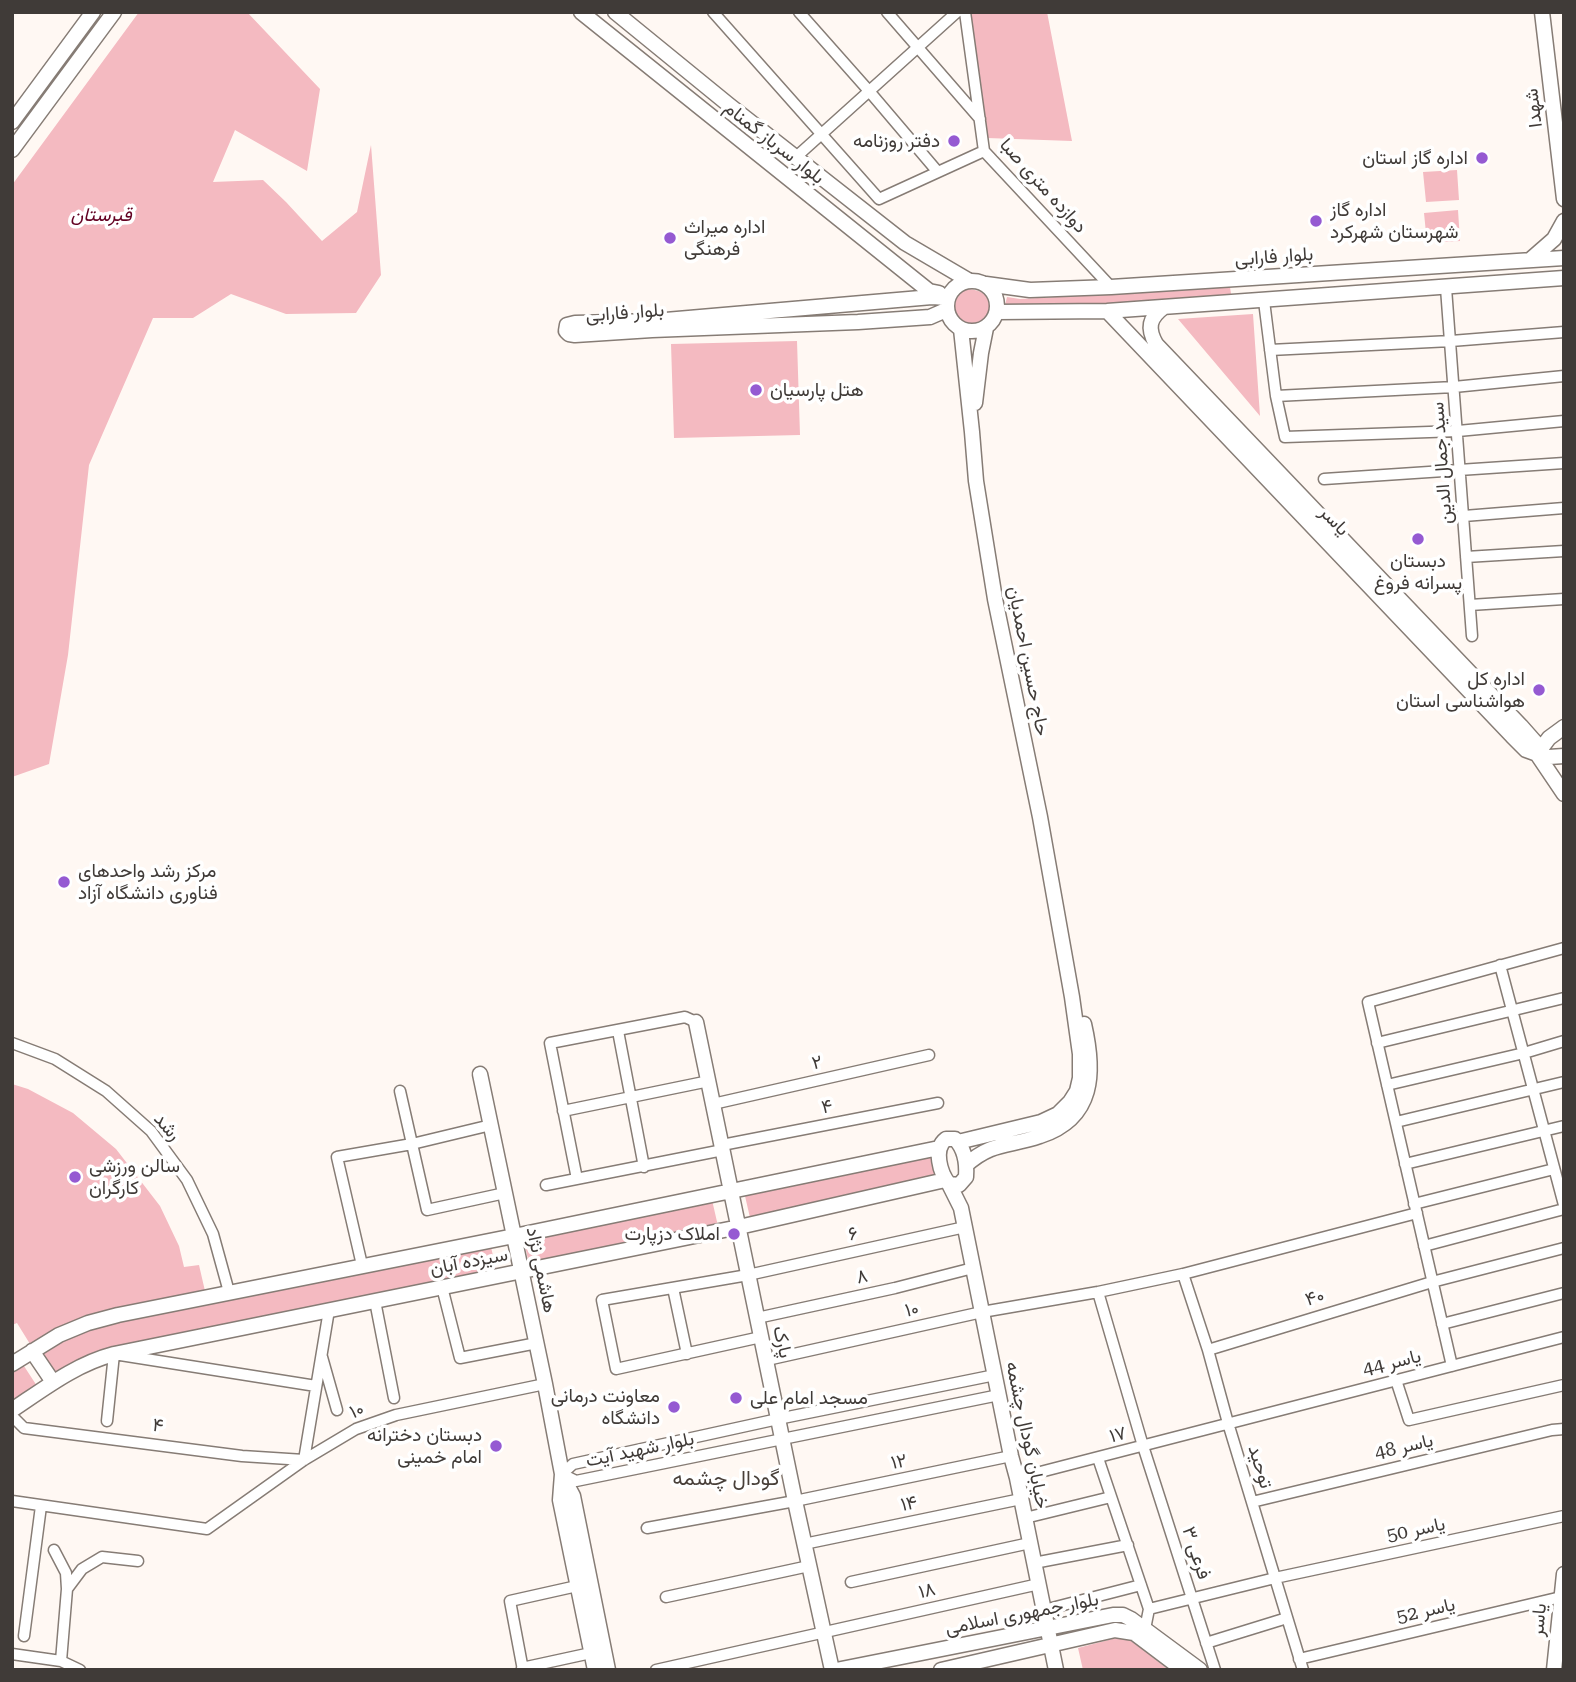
<!DOCTYPE html>
<html>
<head>
<meta charset="utf-8">
<style>
  body { margin:0 }
  #map { position:relative; width:1576px; height:1682px; overflow:hidden; background:#fff8f3; font-family:"Roboto Serif",serif }
  canvas { display:block }
  .frame { position:absolute; inset:0; border:14px solid #403b38; pointer-events:none }
</style>
</head>
<body>
<div id="map">
<canvas width="1576" height="1682"></canvas>
<div class="frame"></div>
</div>
<script>
const c = document.querySelector('canvas').getContext('2d');
c.lineJoin = 'round';
function paint(path, color) {
  c.fillStyle = color;
  c.fill(path, 'evenodd');
}
function trace(path, color, width, dash) {
  c.strokeStyle = color;
  c.lineWidth = width;
  c.lineCap = dash ? 'butt' : 'round';
  c.setLineDash(dash || []);
  c.stroke(path);
}
function drawText(font, color, halo, rows, align = 'center') {
  c.font = font + ' "Roboto Serif",Vazirmatn,serif';
  c.lineWidth = 7;
  c.setLineDash([]);
  c.textBaseline = 'middle';
  c.strokeStyle = halo;
  c.fillStyle = color;
  for (const [text, x, y, turn = 0] of rows) {
    c.save();
    c.translate(x, y);
    c.rotate((+turn || 0) * Math.PI / 180);
    c.textAlign = isNaN(turn) ? turn : align;
    if (halo) c.strokeText(text, 0, 0);
    c.fillText(text, 0, 0);
    c.restore();
  }
}
paint(new Path2D(`
  M139 12H247L320 89 307 171 235 130 213 182 263 180 286 202 322 241 357 212 371 145 381 275 356 313 286 314 231 294 193 318H153L89 465 68 655 49 764 12 777V185Z
  M969 12H1047L1072 141 987 138Z
  M1457 170 1459 200 1426 202 1423 172Z
  M1458 210 1460 241 1427 243 1424 213Z
  M1230 287 1232 300 1004 309 1007 297 1020 299Z
  M966 289C1014 290 980 350 955 323 940 308 950 295 966 289Z
  M1253 314 1260 416 1178 319Z
  M797 341 800 435 674 438 671 344Z
  M12 1084 28 1089 73 1113 116 1149 160 1206 179 1246 184 1267 199 1265 205 1291 66 1326 30 1344 17 1323 12 1325Z
  M933 1154 939 1180 751 1222 745 1196Z
  M712 1200 718 1226 530 1268 524 1242Z
  M491 1247 497 1273 308 1311 306 1307 97 1354 53 1376 39 1353 87 1328Z
  M22 1363 37 1386 12 1402V1370Z
  M1116 1638 1129 1640 1134 1643 1169 1670H1083L1078 1648Z`), '#f4bac1');
const minor = new Path2D(`
  M713 12 879 199 984 151
  M799 12 869 91 937 171
  M887 12 980 119
  M965 12 984 151 1111 287
  M796 157 957 12
  M1446 288 1472 636
  M1264 301 1276 396 1285 437 1458 431 1564 421
  M1270 350 1451 341 1564 332
  M1276 396 1454 387 1564 376
  M1324 479 1564 463
  M1464 516 1564 508
  M1466 557 1564 551
  M1470 605 1564 599
  M1500 965 1564 1205
  M618 1031 644 1167
  M12 1043 55 1059 106 1091 151 1131 187 1180 213 1234 229 1292
  M1377 1043 1564 998
  M1387 1085 1524 1053 1564 1041
  M400 1091 427 1210 505 1193
  M713 1104 929 1055
  M563 1111 709 1081
  M1396 1122 1564 1082
  M722 1145 938 1103
  M1405 1164 1564 1126
  M577 1179 550 1043 685 1017 696 1022
  M546 1185 723 1150
  M1414 1204 1554 1169
  M1424 1246 1564 1209
  M362 1265 337 1157 412 1144 491 1125
  M1183 1274 1208 1350 1228 1423 1303 1670
  M442 1287 460 1358 537 1343
  M673 1288 687 1354
  M1098 1292 1143 1446 1215 1670
  M375 1301 394 1398
  M757 1318 895 1288 973 1268
  M1442 1324 1564 1293
  M761 1337 616 1369 602 1300 748 1275 965 1227
  M1208 1350 1432 1282 1564 1248
  M322 1357 337 1410
  M767 1360 982 1312 1098 1292 1183 1274 1417 1213
  M1452 1366 1368 1002 1564 948
  M995 1375 778 1419 573 1464 562 1474 576 1481 999 1395
  M1396 1380 1409 1420 1564 1385
  M12 1416 24 1428 242 1456 304 1460 329 1310
  M107 1421 114 1354 316 1386
  M1098 1458 1149 1609 1145 1629
  M1017 1478 1564 1337
  M12 1501 207 1529 304 1460 356 1429 396 1415 545 1384
  M1252 1502 1552 1430 1564 1429
  M1025 1518 1111 1497
  M647 1528 795 1501 1011 1456
  M804 1544 1021 1499
  M54 1550 66 1573 67 1589
  M1034 1563 1128 1545
  M851 1582 1030 1543
  M666 1597 809 1566
  M1149 1609 1275 1578 1564 1516
  M1044 1610 1141 1585
  M24 1636 41 1506
  M1206 1643 1287 1618
  M12 1654 61 1661 80 1670
  M1299 1659 1561 1597
  M61 1661 67 1589 82 1569 102 1557 138 1561
  M522 1668 591 1653
  M523 1670 510 1601 577 1586
  M656 1670 1039 1584`);
const major = new Path2D(`
  M581 12 929 291 939 293
  M615 12 729 105 905 243 968 280
  M1542 12 1564 199
  M12 122 93 12
  M12 150 114 12
  M1530 260 1554 239 1564 221
  M947 306a25 25 0 1 1 50 0a25 25 0 1 1-50 0Z
  M986 284 1030 290 1111 287 1564 258
  M946 310 930 317 858 322 652 330 575 335 569 334 566 331 567 325 575 323 654 321 932 297 947 298
  M1107 311 1512 736 1526 750 1537 754 1536 743 1521 726 1156 344C1147 328 1149 318 1164 307
  M997 312 1107 311 1564 278
  M975 403 981 353 986 328
  M1537 754 1564 794
  M1537 754 1549 738 1564 727
  M1537 754 1549 757 1564 756
  M696 1022 795 1501 832 1670
  M480 1074 545 1384 562 1474 560 1500 595 1670
  M946 1139H955C965 1149 967 1163 966 1177L959 1185 949 1184C940 1173 933 1149 946 1139Z
  M958 1142 1041 1122 1058 1114 1070 1102 1077 1091 1080 1078V1054L1072 997 1040 817 995 599 976 481 972 432 961 329
  M966 1165C993 1141 1009 1147 1040 1136 1095 1118 1095 1072 1084 1024
  M949 1184 961 1208 1011 1456 1017 1478 1056 1670
  M32 1351 53 1382
  M12 1364 59 1335 88 1323 118 1315 514 1236 939 1148
  M12 1410C45 1388 76 1364 114 1354L739 1227 945 1180
  M562 1475 573 1496 608 1670
  M836 1670 1113 1615H1123L1131 1619 1200 1670
  M941 1670 1115 1630 1134 1633 1183 1670
  M1554 1670 1564 1574`);
trace(minor, '#867c75', 13);
trace(major, '#867c75', 17);
trace(minor, '#fff', 10);
trace(major, '#fff', 14);
for (const [x, y, r, color] of [
  [954,141,7,"#955ad2"],
  [1482,158,7,"#955ad2"],
  [1316,221,7,"#955ad2"],
  [670,238,7,"#955ad2"],
  [756,390,7,"#955ad2"],
  [1418,539,7,"#955ad2"],
  [1539,690,7,"#955ad2"],
  [64,882,7,"#955ad2"],
  [75,1177,7,"#955ad2"],
  [734,1234,7,"#955ad2"],
  [736,1398,7,"#955ad2"],
  [674,1407,7,"#955ad2"],
  [496,1446,7,"#955ad2"]
]) {
  const dot = new Path2D();
  dot.arc(x, y, r, 0, 2 * Math.PI);
  c.fillStyle = color;
  c.fill(dot);
  trace(dot, '#fff', 2.5);
}
drawText('19px', '#403b38', '#fff', [
  ["شهدا",1534,108,-97],
  ["بلوار سرباز گمنام",774,143,38],
  ["دوازده متری صبا",1043,186,48],
  ["بلوار فارابی",1274,257,-4],
  ["بلوار فارابی",625,313,-4],
  ["سید جمال الدین",1442,463,-94],
  ["یاسر",1334,521,46],
  ["حاج حسین احمدیان",1028,661,79],
  ["۲",817,1063,-13],
  ["۴",827,1107,-11],
  ["رشد",167,1127,49],
  ["۶",853,1234,-12],
  ["سیزده آبان",469,1262,-11],
  ["هاشمی نژاد",541,1270,78],
  ["۸",862,1277,-12],
  ["۴۰",1315,1298,-17],
  ["۱۰",912,1310,-12],
  ["پارک",782,1342,77],
  ["یاسر 44",1392,1363,-14],
  ["۱۰",357,1411,-22],
  ["۴",158,1426,8],
  ["خیابان گودال چشمه",1027,1435,78],
  ["۱۷",1118,1435,-14],
  ["یاسر 48",1404,1447,-13],
  ["بلوار شهید آیت",640,1450,-12],
  ["۱۲",899,1462,-12],
  ["توحید",1260,1467,73],
  ["۱۴",909,1504,-12],
  ["یاسر 50",1416,1530,-12],
  ["فرعی ۳",1196,1553,72],
  ["۱۸",927,1591,-13],
  ["یاسر 52",1426,1611,-13],
  ["بلوار جمهوری اسلامی",1022,1614,-11],
  ["یاسر",1539,1620,-85]
]);
drawText('19px', '#403b38', '#fff', [
  ["دفتر روزنامه",940,141],
  ["اداره گاز استان",1468,158],
  ["اداره گاز",1330,210,"left"],
  ["شهرستان شهرکرد",1330,232,"left"],
  ["اداره میراث",684,227,"left"],
  ["فرهنگی",684,249,"left"],
  ["هتل پارسیان",770,390,"left"],
  ["دبستان",1418,561,"center"],
  ["پسرانه فروغ",1418,583,"center"],
  ["اداره کل",1525,679],
  ["هواشناسی استان",1525,701],
  ["مرکز رشد واحدهای",78,871,"left"],
  ["فناوری دانشگاه آزاد",78,893,"left"],
  ["سالن ورزشی",89,1166,"left"],
  ["کارگران",89,1188,"left"],
  ["املاک دزپارت",720,1234],
  ["معاونت درمانی",660,1396],
  ["دانشگاه",660,1418],
  ["مسجد امام علی",750,1398,"left"],
  ["دبستان دخترانه",482,1435],
  ["امام خمینی",482,1457]
], 'right');
drawText('italic 19px', '#630122', '#fff', [
  ["قبرستان",101,215]
]);
drawText('21px', '#483f39', '#fff', [
  ["گودال چشمه",726,1479]
]);
</script>
</body>
</html>
